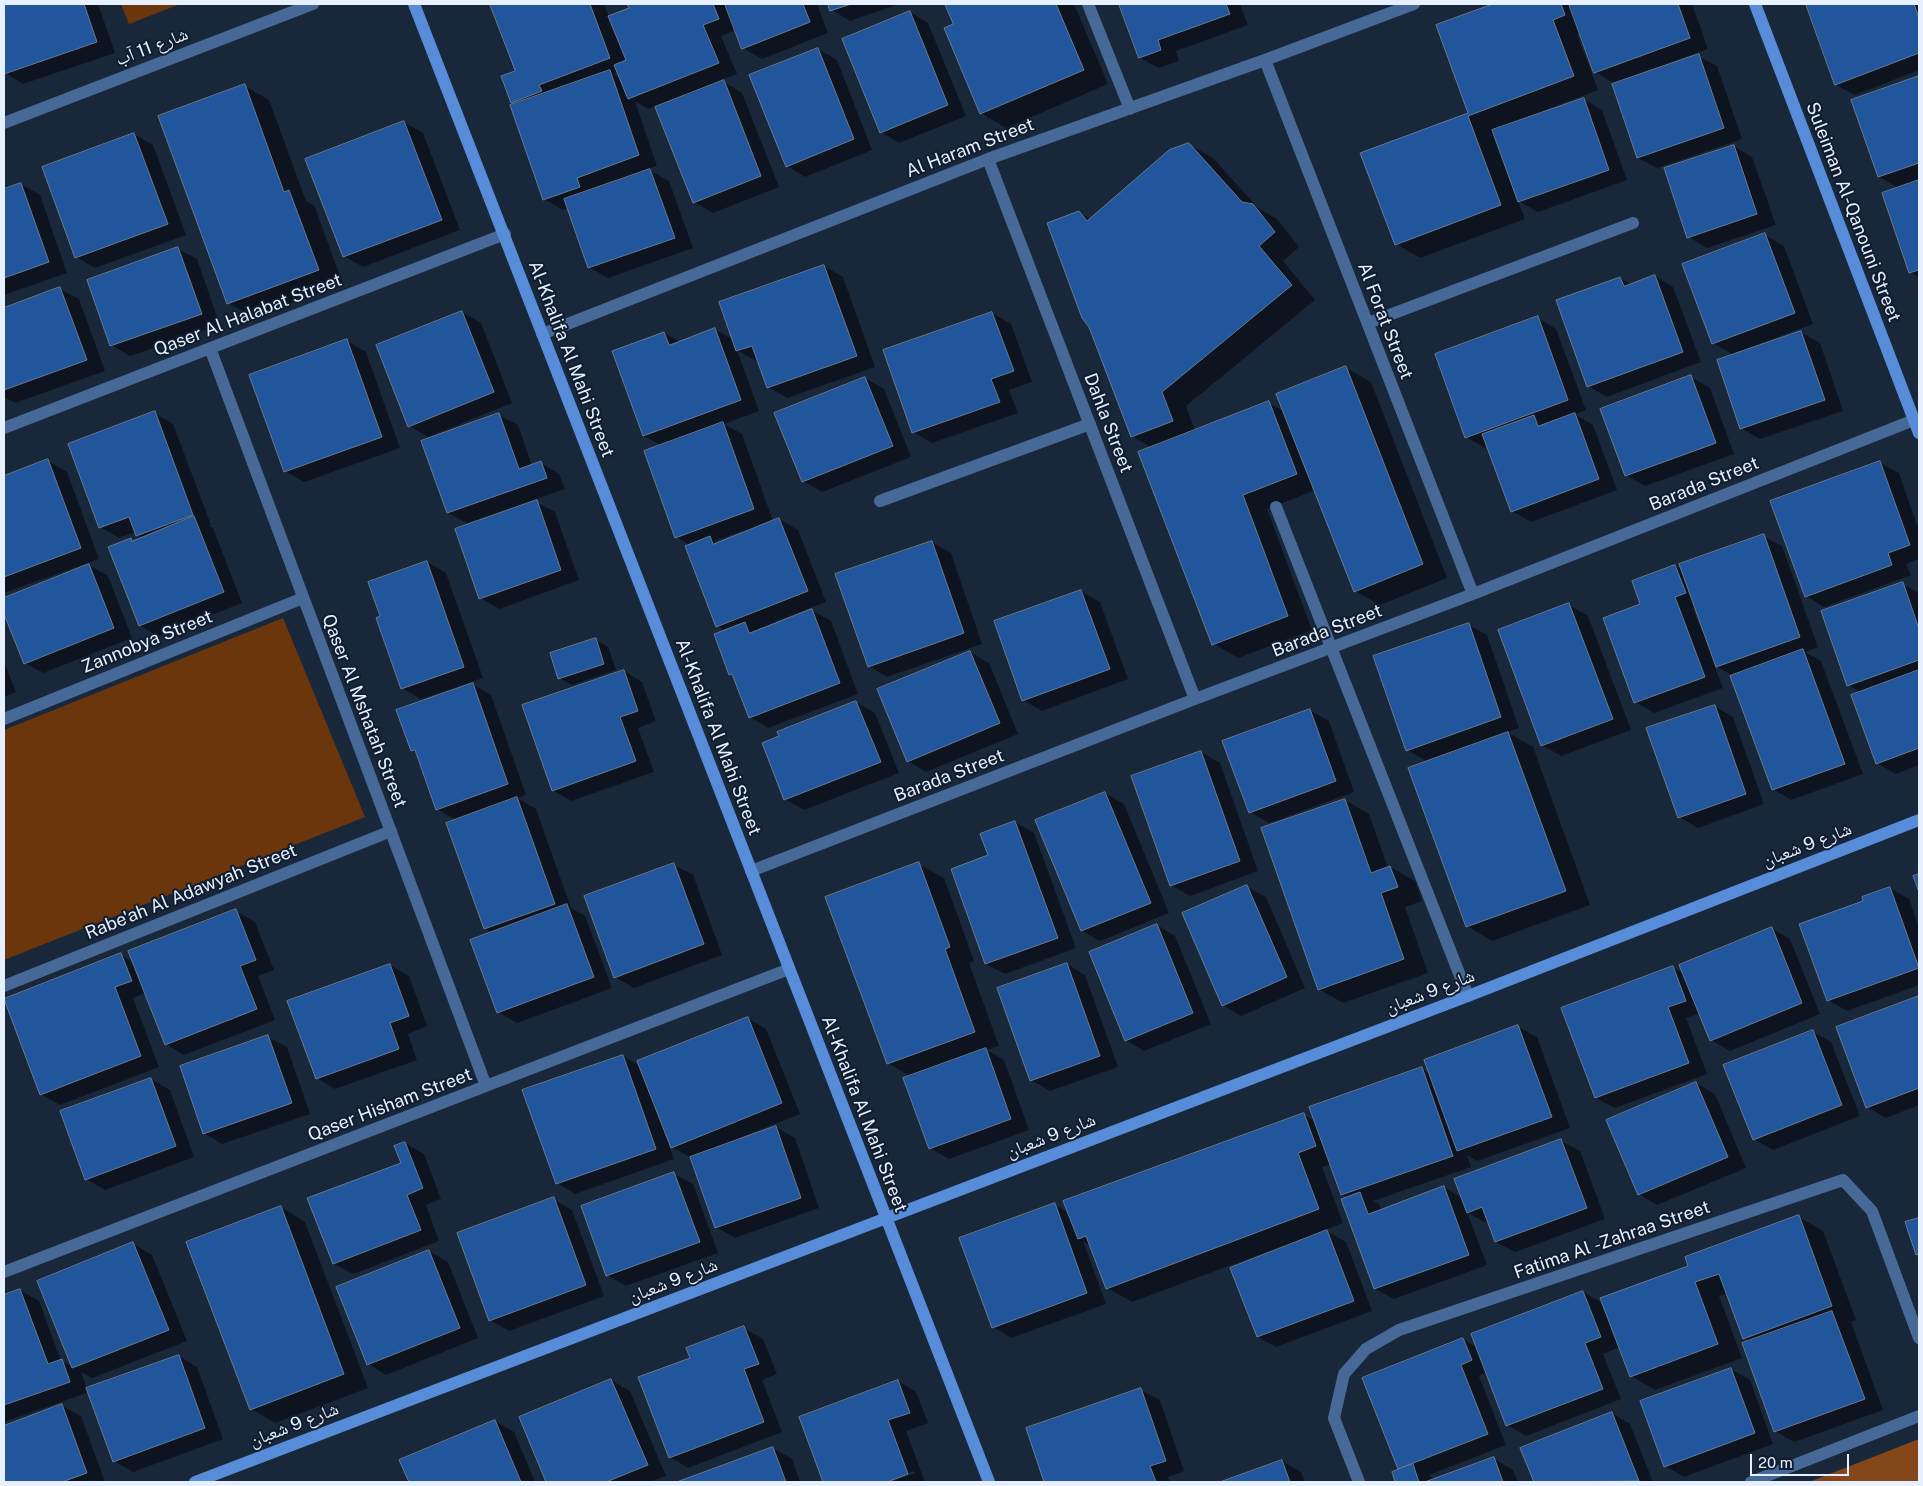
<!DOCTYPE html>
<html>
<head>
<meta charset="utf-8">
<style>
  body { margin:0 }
  #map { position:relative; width:1923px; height:1486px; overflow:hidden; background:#19273a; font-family:"Public Sans",sans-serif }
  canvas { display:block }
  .frame { position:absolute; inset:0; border:5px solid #e7f0fe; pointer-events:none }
  .scale { position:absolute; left:1750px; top:1454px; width:99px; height:22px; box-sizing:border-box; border:2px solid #e7f0fe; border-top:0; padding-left:6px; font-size:15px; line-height:18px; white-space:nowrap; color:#e7f0fe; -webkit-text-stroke:4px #101d30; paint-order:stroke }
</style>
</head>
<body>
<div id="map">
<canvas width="1923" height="1486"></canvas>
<div class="frame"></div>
<div class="scale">20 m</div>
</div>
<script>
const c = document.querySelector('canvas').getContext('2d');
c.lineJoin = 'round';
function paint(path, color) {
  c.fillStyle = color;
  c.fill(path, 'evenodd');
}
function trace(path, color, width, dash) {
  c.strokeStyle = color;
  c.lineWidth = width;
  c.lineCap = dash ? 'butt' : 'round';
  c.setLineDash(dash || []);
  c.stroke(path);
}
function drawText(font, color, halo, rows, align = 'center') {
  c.font = font + ' "Public Sans","Noto Naskh Arabic",sans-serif';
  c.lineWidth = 4;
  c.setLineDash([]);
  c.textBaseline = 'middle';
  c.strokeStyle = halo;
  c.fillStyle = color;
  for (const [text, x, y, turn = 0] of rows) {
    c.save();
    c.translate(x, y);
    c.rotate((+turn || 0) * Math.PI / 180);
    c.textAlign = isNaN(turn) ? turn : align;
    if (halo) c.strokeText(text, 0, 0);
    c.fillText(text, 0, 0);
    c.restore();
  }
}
paint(new Path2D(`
  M121 4H180L129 24Z
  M283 618 365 817 4 960V730Z`), '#6c360c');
paint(new Path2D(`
  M1919 1439V1482H1809Z`), '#85471a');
paint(new Path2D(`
  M4 4H98L115 53 23 84 4 72Z
  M491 4H604L609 17 630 8 628 4H817L828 33 762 59 743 48 736 30 721 36 737 74 721 80 742 93 779 187 713 213 694 202 672 100 648 109 635 101 657 166 648 169 669 181 693 248 608 278 589 267 568 208 563 210 544 199 516 104 512 102 517 72ZM619 72 621 78 614 74Z
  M829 4H899L850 21 832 10Z
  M946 4H1074L1108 84 1006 128 981 113 955 24Z
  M1120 4H1240L1248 25 1176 51 1179 61 1159 68 1140 58Z
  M1496 4H1692L1708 49 1613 83 1595 72 1581 32 1577 34 1598 90 1532 115 1533 117 1584 99 1602 110 1627 180 1538 212 1518 201 1525 219 1420 258 1396 244 1362 154 1470 113 1437 26Z
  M1807 4H1919V70L1855 95 1836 85Z
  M910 12 928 23 966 116 899 143 881 132Z
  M818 49 837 60 872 150 805 177 787 166Z
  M1698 56 1717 66 1742 139 1657 168 1638 158 1614 85Z
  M1919 77V281L1917 276 1910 272 1899 188 1879 177 1852 101Z
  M245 86 269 100 306 201 314 205 343 284 253 317 228 303Z
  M404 122 423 133 460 230 363 267 344 256Z
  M134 134 153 145 186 235 95 268 76 257Z
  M1189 144 1214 159 1258 208 1277 219 1299 247 1283 261 1315 300 1186 406 1195 431 1269 403 1285 412 1346 368 1371 382 1447 578 1380 605 1355 591 1316 490 1267 509 1312 630 1238 658 1214 644 1152 448 1132 436 1079 213 1091 219Z
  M1734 146 1752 157 1776 225 1707 248 1689 237Z
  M21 184 40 195 67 273 4 295V190Z
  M1765 235 1784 246 1813 324 1732 354 1713 343Z
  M178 249 197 259 220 325 130 356 111 345Z
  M824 266 843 277 875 367 787 398 768 387 758 360 756 361 737 350 759 411 724 424 742 434 773 521 779 519 798 530 826 602 776 621 777 624 812 610 831 621 858 694 768 728 750 717 734 676 730 674 725 631 717 626 690 545 676 537 662 446 644 436 664 333 680 342 715 329 734 340ZM742 531 743 533 718 543 715 541Z
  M1655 276 1673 287 1701 362 1607 397 1588 386 1620 278 1631 284Z
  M60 289 79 299 105 371 15 403 4 397V309Z
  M462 312 481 323 512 403 428 437 409 426Z
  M992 313 1011 324 1032 382 1009 390 1018 413 932 443 913 432Z
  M1538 318 1556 329 1586 410 1575 414 1593 425 1617 490 1531 522 1512 511 1488 446 1485 448 1466 437Z
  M1801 332 1820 343 1843 411 1760 439 1741 428Z
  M347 341 366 352 400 448 304 482 285 471Z
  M1691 377 1710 388 1734 454 1645 486 1626 475Z
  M865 378 884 389 911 457 822 492 803 481Z
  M155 413 173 424 211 525 209 526 213 528 242 603 159 636 140 626 131 539 133 541 142 538 137 535 135 532 119 538 100 527Z
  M499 415 518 425 532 466 541 463 559 474 565 489 467 523 448 513Z
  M48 461 67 472 99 559 4 593V477Z
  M1880 463 1899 473 1919 531V559L1906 564 1911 575 1824 607 1806 596Z
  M536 502 555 512 579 580 499 609 481 598Z
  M1763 536 1782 546 1818 647 1805 652 1821 661 1863 774 1791 800 1773 789 1733 676 1714 665 1723 688 1654 713 1635 702 1642 605 1675 566 1683 570ZM1696 607 1704 631 1702 632 1693 608Z
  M932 542 951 553 982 644 887 677 869 666Z
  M427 562 446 573 483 678 421 699 402 688Z
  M89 565 108 576 132 638 43 673 25 663 4 610V599Z
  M1903 584 1919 593V765L1896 774 1877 763 1862 693 1848 685Z
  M1081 591 1100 602 1128 679 1042 711 1023 700Z
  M1569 605 1588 616 1631 730 1561 756 1542 745Z
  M1469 625 1487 635 1519 728 1507 732 1533 747 1590 905 1492 941 1467 926 1445 754 1426 761 1407 750Z
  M595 639 608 647 616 670 572 685 559 678Z
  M970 652 989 663 1018 734 926 772 908 761Z
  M4 662 16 692 4 697Z
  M624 671 642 682 656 721 638 728 654 772 571 801 553 790Z
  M472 684 491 695 526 795 517 798 536 809 571 908 585 916 612 988 517 1023 498 1012 492 933 485 928 457 820 437 809 418 754 412 751Z
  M856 702 875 713 899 773 804 810 785 799 764 743Z
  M1714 706 1733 717 1764 804 1698 828 1679 817Z
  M1310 710 1329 721 1354 792 1269 823 1250 812Z
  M1201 752 1220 763 1258 871 1190 896 1171 885Z
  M1105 793 1124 804 1169 913 1100 941 1082 931Z
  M1345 800 1369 814 1388 868 1390 867 1415 881 1422 901 1405 907 1428 973 1343 1003 1319 989Z
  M1015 822 1034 833 1076 948 1005 974 986 964 952 870 990 856Z
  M919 864 944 878 974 961 969 963 999 1046 987 1050 1004 1060 1029 1130 949 1159 930 1148 911 1077 888 1063Z
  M674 865 693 875 722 955 634 988 615 977Z
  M1247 887 1266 897 1305 988 1241 1016 1223 1005Z
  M1890 888 1909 899 1919 927V985L1847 1011 1828 1000 1865 902Z
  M236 911 255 922 274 970 258 976 275 1020 184 1055 166 1044 145 993 133 998 159 1067 60 1105 41 1094 121 955 133 962Z
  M1157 925 1175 936 1211 1024 1144 1051 1126 1040Z
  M1771 928 1790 939 1820 1014 1730 1051 1711 1040 1700 1013 1686 1018 1707 1074 1615 1108 1596 1098 1672 967 1685 974Z
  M1067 964 1085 975 1118 1067 1050 1091 1031 1080Z
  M390 965 409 976 427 1026 408 1034 417 1060 335 1089 317 1078Z
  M1919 997V1105L1886 1118 1867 1107 1838 1028Z
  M748 1018 766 1029 800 1114 739 1138 740 1140 776 1127 795 1138 819 1208 735 1238 716 1227 691 1158 669 1145 674 1159 575 1194 557 1183 623 1056 640 1066Z
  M1518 1027 1537 1037 1570 1128 1477 1161 1467 1155 1471 1167 1373 1201 1379 1204 1381 1210 1444 1187 1462 1198 1561 1141 1580 1151 1605 1219 1515 1252 1496 1242 1488 1222 1486 1223 1467 1212 1487 1265 1394 1299 1375 1289 1348 1198 1342 1195 1331 1164 1322 1167 1343 1223 1325 1230 1346 1242 1372 1311 1276 1347 1258 1337 1304 1240V1238L1132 1302 1107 1288 1091 1246 1083 1241 1106 1304 1011 1338 993 1327 1055 1205 1069 1213 1303 1114 1316 1122 1421 1069 1431 1074Z
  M1812 1031 1831 1042 1860 1116 1773 1150 1754 1139Z
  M268 1037 287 1047 310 1114 222 1144 204 1133Z
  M151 1079 170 1090 194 1157 105 1190 86 1179Z
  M1696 1083 1715 1094 1746 1168 1657 1205 1639 1194Z
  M405 1143 424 1154 441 1199 426 1205 439 1241 353 1274 334 1264 403 1164Z
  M674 1174 693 1184 718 1253 626 1286 607 1275Z
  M553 1199 572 1210 604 1296 509 1331 490 1320Z
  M281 1207 305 1222 368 1388 275 1423 251 1409Z
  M1799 1217 1823 1231 1856 1320 1851 1322 1883 1410 1794 1442 1775 1431 1750 1341 1744 1338 1728 1293 1719 1296 1742 1358 1655 1390 1631 1376 1620 1347 1603 1354 1621 1399 1526 1436 1507 1425 1487 1372 1479 1376 1506 1445 1429 1475 1432 1477 1433 1481 1494 1459 1513 1470 1518 1482H1397L1393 1473 1400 1470 1364 1378 1462 1339 1478 1348 1583 1292 1604 1304Z
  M133 1244 152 1255 187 1341 92 1378 81 1372 87 1389 179 1356 197 1367 223 1439 133 1472 114 1461 89 1392 4 1422V1296L20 1290 39 1301 61 1361 72 1366Z
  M429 1251 448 1262 478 1338 386 1375 368 1364Z
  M744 1328 763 1339 777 1374 762 1380 782 1432 688 1468 670 1457 692 1359Z
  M1731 1369 1750 1380 1773 1444 1684 1477 1665 1466Z
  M611 1380 630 1391 666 1476 650 1482H547L520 1418Z
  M898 1381 916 1392 928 1423 906 1431 925 1482H890L915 1473 914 1471 883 1482H824L800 1417Z
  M1141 1390 1160 1400 1184 1471 1168 1477 1170 1482H1045L1027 1429Z
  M62 1406 81 1416 105 1482H4V1427Z
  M1612 1413 1630 1424 1653 1482H1535L1522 1449Z
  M495 1421 514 1432 535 1482H410L401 1460Z
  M773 1448 792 1459 800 1482H680Z
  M1282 1461 1301 1472 1305 1482H1224Z`), '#0007');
const building = new Path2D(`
  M4 4H84L97 42 4 74Z
  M490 4H590L610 58 539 85 542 91 511 103 501 76 515 71Z
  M627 4H713L719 19 703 25 719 63 628 99 614 65 626 60 608 16 629 8Z
  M725 4H803L810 22 742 49Z
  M828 4H851L830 11Z
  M945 4H1056L1084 70 980 114 944 28 953 24Z
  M1119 4H1226L1230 14 1158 40 1161 50 1139 58Z
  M1493 4H1561L1565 15 1553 20 1574 76 1468 116 1501 205 1395 245 1360 153 1468 113 1436 25Z
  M1569 4H1678L1690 38 1594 73Z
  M1806 4H1914L1919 18V53L1835 85Z
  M910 11 948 105 880 133 842 39Z
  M818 48 854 139 786 167 749 75Z
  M1699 54 1724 128 1637 158 1612 84Z
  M610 70 639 155 577 178 580 187 543 200 510 105Z
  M1919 76V163L1878 177 1851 100Z
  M724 80 761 176 693 203 655 107Z
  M245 84 284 192 289 190 319 270 227 304 158 116Z
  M1584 98 1609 170 1518 202 1492 130Z
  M404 121 442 220 343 257 305 159Z
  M134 133 168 224 75 258 42 167Z
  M1189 143 1242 202 1253 204 1275 232 1259 246 1292 285 1162 392 1173 421 1131 437 1089 327 1082 318 1047 223 1079 211 1087 221 1169 150Z
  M1734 145 1757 214 1687 238 1664 168Z
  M650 169 675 238 588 268 564 199Z
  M1919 180V270L1909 273 1882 193Z
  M21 183 49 262 4 278V189Z
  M1765 233 1795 313 1712 344 1682 264Z
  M178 247 202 314 110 346 87 280Z
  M824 265 857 356 767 388 752 346 736 351 719 302Z
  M1655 275 1683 352 1587 387 1556 300 1620 277 1624 286Z
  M60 287 87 360 4 390V308Z
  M462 311 494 392 408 427 376 345Z
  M992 312 1014 371 991 379 1000 402 912 433 883 350Z
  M1538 316 1568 400 1465 438 1435 354Z
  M715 328 741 400 643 436 612 351 664 332 669 345Z
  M1801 331 1825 400 1740 429 1717 360Z
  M347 339 382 437 284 472 249 375Z
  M1346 366 1423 564 1354 592 1276 394Z
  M1691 375 1716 443 1625 476 1600 409Z
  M865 377 893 446 802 482 774 413Z
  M1269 401 1297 474 1243 495 1288 616 1212 645 1138 452Z
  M155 411 193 515 136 536 129 517 99 528 68 444Z
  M499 413 519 469 541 461 547 478 447 513 421 441Z
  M1575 413 1599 479 1511 512 1482 434 1534 415 1538 426Z
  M723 422 754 509 675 538 644 451Z
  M48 459 81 548 4 577V476Z
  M1880 461 1910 545 1888 553 1892 565 1805 597 1770 501Z
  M537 500 561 570 479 599 455 529Z
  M194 516 224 592 139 626 108 547 131 538 132 541Z
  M779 518 808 591 716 627 685 546 710 536 713 544Z
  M1764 534 1800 637 1716 667 1679 564Z
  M932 541 964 633 868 667 835 574Z
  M427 561 464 667 401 689 376 618 380 616 368 582Z
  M89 564 114 628 24 664 4 614V598Z
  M1675 565 1686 593 1675 597 1705 677 1634 703 1603 618 1640 604 1632 581Z
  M1903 582 1919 629V660L1847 686 1821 611Z
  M1081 590 1110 669 1022 701 994 621Z
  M1569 603 1613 719 1541 746 1498 630Z
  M812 609 840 683 749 718 732 674 729 675 714 634 745 622 749 633Z
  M1469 623 1501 717 1406 751 1373 656Z
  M596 638 604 664 558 679 550 653Z
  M1803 649 1845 764 1772 790 1730 676Z
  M970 651 1000 723 907 762 877 689Z
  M624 670 638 711 620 717 636 761 552 791 522 705Z
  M1919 670V748L1876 764 1851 695Z
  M473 683 508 784 436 810 415 750 411 751 396 710Z
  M856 701 881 762 784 800 762 743 779 736 777 732Z
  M1715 705 1746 794 1678 818 1646 728Z
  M1310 709 1336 781 1249 813 1222 741Z
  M1508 732 1566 891 1466 927 1408 768Z
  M1201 751 1240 861 1170 886 1131 776Z
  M1105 792 1151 903 1081 931 1035 820Z
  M517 797 555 904 484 929 446 823Z
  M1345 799 1371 873 1390 866 1398 887 1381 893 1404 959 1318 990 1261 828Z
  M1015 821 1058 938 985 964 951 869 988 855 980 834Z
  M919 862 950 947 945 949 975 1032 887 1064 825 897Z
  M674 863 704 944 614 978 584 896Z
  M1919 874V892L1913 876Z
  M1247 885 1287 977 1222 1006 1182 913Z
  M1890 887 1919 968 1827 1001 1799 924 1863 901 1862 897Z
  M567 904 594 977 497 1013 470 940Z
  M236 909 256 960 240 966 257 1009 165 1045 128 951Z
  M1157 924 1193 1013 1125 1041 1089 952Z
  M1772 927 1802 1003 1710 1041 1679 965Z
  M121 953 132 981 115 987 141 1056 40 1095 4 999Z
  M1067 963 1100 1056 1030 1081 997 988Z
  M390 964 409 1016 390 1023 399 1049 316 1079 287 1001Z
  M1673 966 1686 1001 1668 1007 1689 1063 1595 1098 1561 1008Z
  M1919 996V1088L1866 1108 1836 1027Z
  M748 1017 782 1103 671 1148 637 1061Z
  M1518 1025 1552 1117 1457 1151 1424 1060Z
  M1813 1030 1842 1105 1753 1140 1723 1065Z
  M268 1035 292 1103 203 1134 180 1066Z
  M986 1048 1011 1119 929 1149 903 1078Z
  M623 1055 656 1149 556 1184 522 1090Z
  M1422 1067 1453 1156 1341 1195 1309 1107Z
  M151 1078 176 1146 85 1180 60 1111Z
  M1696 1082 1728 1157 1638 1195 1606 1120Z
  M1304 1113 1316 1146 1298 1153 1319 1209 1106 1289 1086 1236 1078 1239 1063 1201Z
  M776 1126 801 1198 715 1228 690 1157Z
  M1561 1139 1587 1208 1495 1242 1482 1207 1467 1213 1454 1179Z
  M405 1142 423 1188 407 1195 421 1230 333 1264 307 1198 401 1163 394 1146Z
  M674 1172 700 1242 606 1276 581 1206Z
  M1444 1186 1469 1255 1374 1289 1341 1199 1360 1192 1368 1214Z
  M554 1197 586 1285 489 1321 457 1233Z
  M1055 1203 1087 1293 992 1328 959 1238Z
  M281 1206 344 1374 250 1410 186 1242Z
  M1799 1215 1832 1306 1743 1339 1719 1274 1695 1282 1718 1344 1630 1377 1600 1298 1688 1266 1685 1257Z
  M1919 1218V1254L1916 1255 1905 1222Z
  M1327 1230 1354 1301 1257 1337 1230 1268Z
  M133 1242 169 1330 72 1368 37 1281Z
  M429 1250 460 1328 367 1365 336 1287Z
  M20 1289 48 1364 62 1359 70 1382 4 1405V1295Z
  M1583 1291 1601 1337 1585 1343 1603 1389 1506 1426 1471 1334Z
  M1832 1311 1865 1399 1774 1432 1742 1343Z
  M744 1326 759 1364 744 1369 764 1422 669 1458 638 1377 690 1358 686 1348Z
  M1463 1338 1472 1360 1461 1365 1488 1434 1398 1469 1362 1378Z
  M179 1355 205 1428 113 1462 86 1388Z
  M1731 1368 1755 1433 1664 1467 1640 1401Z
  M611 1379 648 1465 606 1482H546L519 1417Z
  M898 1380 910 1413 888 1420 908 1474 887 1482H823L799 1417Z
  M1141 1388 1166 1461 1150 1466 1156 1482H1044L1026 1428Z
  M62 1404 87 1473 62 1482H4V1426Z
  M1612 1412 1639 1481 1534 1482 1520 1448Z
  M495 1420 521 1482H409L399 1460Z
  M773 1447 786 1482H677Z
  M1494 1457 1503 1482H1425Z
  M1282 1460 1290 1482H1220Z
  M1413 1464 1419 1482H1395L1392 1472Z`);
paint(building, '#21569d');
trace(building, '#687990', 1);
trace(new Path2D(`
  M1088 4 1130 109
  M1265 60 1473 594
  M4 123 313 4
  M988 159 1195 699
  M1368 323 1633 223
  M542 334 988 159 1265 60 1414 4
  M210 348 486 1086
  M4 428 505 234
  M880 501 1090 424
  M1276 507 1468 996
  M4 719 303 598
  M751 871 1195 699 1473 594 1914 420
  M4 986 391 831
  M4 1272 789 969
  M1359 1482 1334 1418 1344 1374 1366 1349 1399 1330 1843 1180 1872 1211 1919 1338
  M1751 1482 1919 1416`), '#476997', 12);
trace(new Path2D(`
  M414 4 989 1482
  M1755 4 1919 433
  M195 1482 1468 996 1919 820`), '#578dd8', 12);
drawText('18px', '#e7f0fe', '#101d30', [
  ["شارع 11 آب",152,47,-21],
  ["Al Haram Street",970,148,-21],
  ["Suleiman Al-Qanouni Street",1853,212,69],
  ["Qaser Al Halabat Street",248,315,-21],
  ["Al Forat Street",1385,321,69],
  ["Al-Khalifa Al Mahi Street",571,359,69],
  ["Dahla Street",1108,423,69],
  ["Barada Street",1704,484,-22],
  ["Barada Street",1327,631,-21],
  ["Zannobya Street",147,642,-22],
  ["Qaser Al Mshatah Street",364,711,69],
  ["Al-Khalifa Al Mahi Street",718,737,69],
  ["Barada Street",949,776,-21],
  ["شارع 9 شعبان",1807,845,-21],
  ["Rabe'ah Al Adawyah Street",191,892,-22],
  ["شارع 9 شعبان",1430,992,-21],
  ["Qaser Hisham Street",390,1105,-21],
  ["Al-Khalifa Al Mahi Street",864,1114,69],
  ["شارع 9 شعبان",1051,1136,-21],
  ["Fatima Al -Zahraa Street",1612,1240,-19],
  ["شارع 9 شعبان",673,1281,-21],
  ["شارع 9 شعبان",294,1425,-21]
]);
</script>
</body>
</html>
